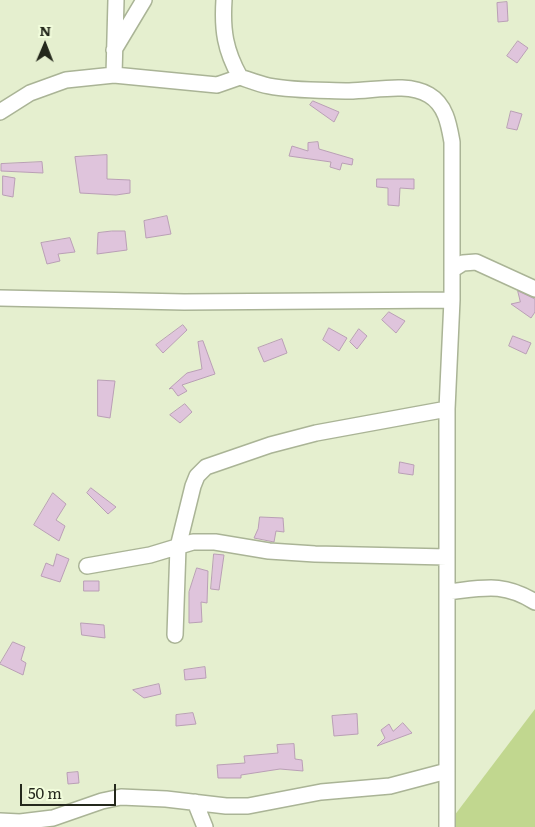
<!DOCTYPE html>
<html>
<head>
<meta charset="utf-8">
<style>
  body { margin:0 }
  #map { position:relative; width:535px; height:827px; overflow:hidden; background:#e5efcf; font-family:Literata,serif }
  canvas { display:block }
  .north { position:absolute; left:20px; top:20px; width:50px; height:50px; -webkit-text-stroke:4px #f2fddc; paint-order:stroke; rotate:1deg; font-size:14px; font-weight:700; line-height:20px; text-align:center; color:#24281c }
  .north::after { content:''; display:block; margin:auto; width:18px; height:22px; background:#24281c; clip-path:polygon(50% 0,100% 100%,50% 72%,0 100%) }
  .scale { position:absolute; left:20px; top:784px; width:96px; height:22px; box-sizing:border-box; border:2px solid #24281c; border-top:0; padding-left:6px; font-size:15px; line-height:18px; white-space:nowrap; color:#24281c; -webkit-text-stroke:4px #f2fddc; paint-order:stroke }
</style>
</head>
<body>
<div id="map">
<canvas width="535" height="827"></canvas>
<div class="north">N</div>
<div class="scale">50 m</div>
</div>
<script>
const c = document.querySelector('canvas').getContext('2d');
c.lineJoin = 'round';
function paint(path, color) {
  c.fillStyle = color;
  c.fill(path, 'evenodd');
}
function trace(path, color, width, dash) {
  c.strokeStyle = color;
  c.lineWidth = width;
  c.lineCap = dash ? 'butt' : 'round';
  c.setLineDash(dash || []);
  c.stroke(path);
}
paint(new Path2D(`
  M535 709V827H456L454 816Z`), '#c1d78f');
const building = new Path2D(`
  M507 2 508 21 498 22 497 3Z
  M518 41 528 48 517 63 507 56Z
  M313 101 339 112 334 122 310 105Z
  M511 111 522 114 517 130 507 128Z
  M318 142 319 149 353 159 352 165 342 163 340 170 330 167 331 162 289 156 292 146 308 151V143Z
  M107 155V179L130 180V193L116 195 80 193 75 157Z
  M42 162 43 173 1 171V164Z
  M3 176 15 178 13 197 3 195Z
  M377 179H414V189L400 188 399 206 388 205V188L377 187Z
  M167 216 171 234 146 238 144 221Z
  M112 231H125L127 250 97 254 98 233Z
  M70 238 75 252 58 254 60 261 47 264 41 243Z
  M518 291 535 299V312L531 318 511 304 520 302Z
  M389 312 405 321 396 333 382 320Z
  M183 325 187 330 163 353 156 345Z
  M329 328 347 338 339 351 323 340Z
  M359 329 367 336 357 349 350 342Z
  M513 336 531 343 526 354 509 346Z
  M282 339 287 353 264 362 258 348Z
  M203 341 215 374 182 385 187 391 178 396 172 388 169 389 187 373 202 369 198 342Z
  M98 380 115 381 110 418 98 416Z
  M185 404 192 412 180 423 170 415Z
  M400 462 414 465 413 475 399 473Z
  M91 488 116 507 108 514 87 493Z
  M53 493 66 504 56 520 65 526 59 541 34 525Z
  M260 517 283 518 284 532 276 531 274 542 254 538 258 529Z
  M57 554 69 559 60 582 41 576 46 563 53 566Z
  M214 554 224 555 219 590 211 589Z
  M197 568 208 571 207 603 201 602 202 622 189 623V592Z
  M84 581H99V591H84Z
  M81 623 104 625 105 638 82 635Z
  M13 642 25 647 21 660 26 663 23 675 0 664Z
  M205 667 206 678 185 680 184 670Z
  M159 684 161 694 144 698 133 690Z
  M193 713 196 724 176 726V715Z
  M357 714 358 734 334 736 332 716Z
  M403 723 412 733 377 746 385 738 381 730 389 724 393 731Z
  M294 744 295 759 302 760 303 771 280 769 241 775V778H218L217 765 245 763 244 756 278 753 277 745Z
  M78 772 79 783 68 784 67 773Z`);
paint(building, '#dfc4dc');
trace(building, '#b99fb5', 1);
const minor = new Path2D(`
  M224 0C222 30 225 50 240 77 249 80 259 84 269 86 294 91 324 90 349 91 374 91 407 82 429 95 446 105 449 125 452 142V300L447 409V827
  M114 50 144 0
  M114 75 116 0
  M0 112 30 93 66 80 114 75 217 85 240 77
  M452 270 463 263 476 262 535 289
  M0 298 184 302 452 300
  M87 566 150 555 193 542H215L269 551 315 554 447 557
  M448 592C484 588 503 582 535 602
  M175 635 178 547 193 486 197 476 206 467 270 445 316 433 447 409
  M195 802 205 827
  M0 821 20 822 53 818 102 801 121 797 166 799 226 806H248L321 792 390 786 447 771`);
trace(minor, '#aab496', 18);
trace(minor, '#fff', 15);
</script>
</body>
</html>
